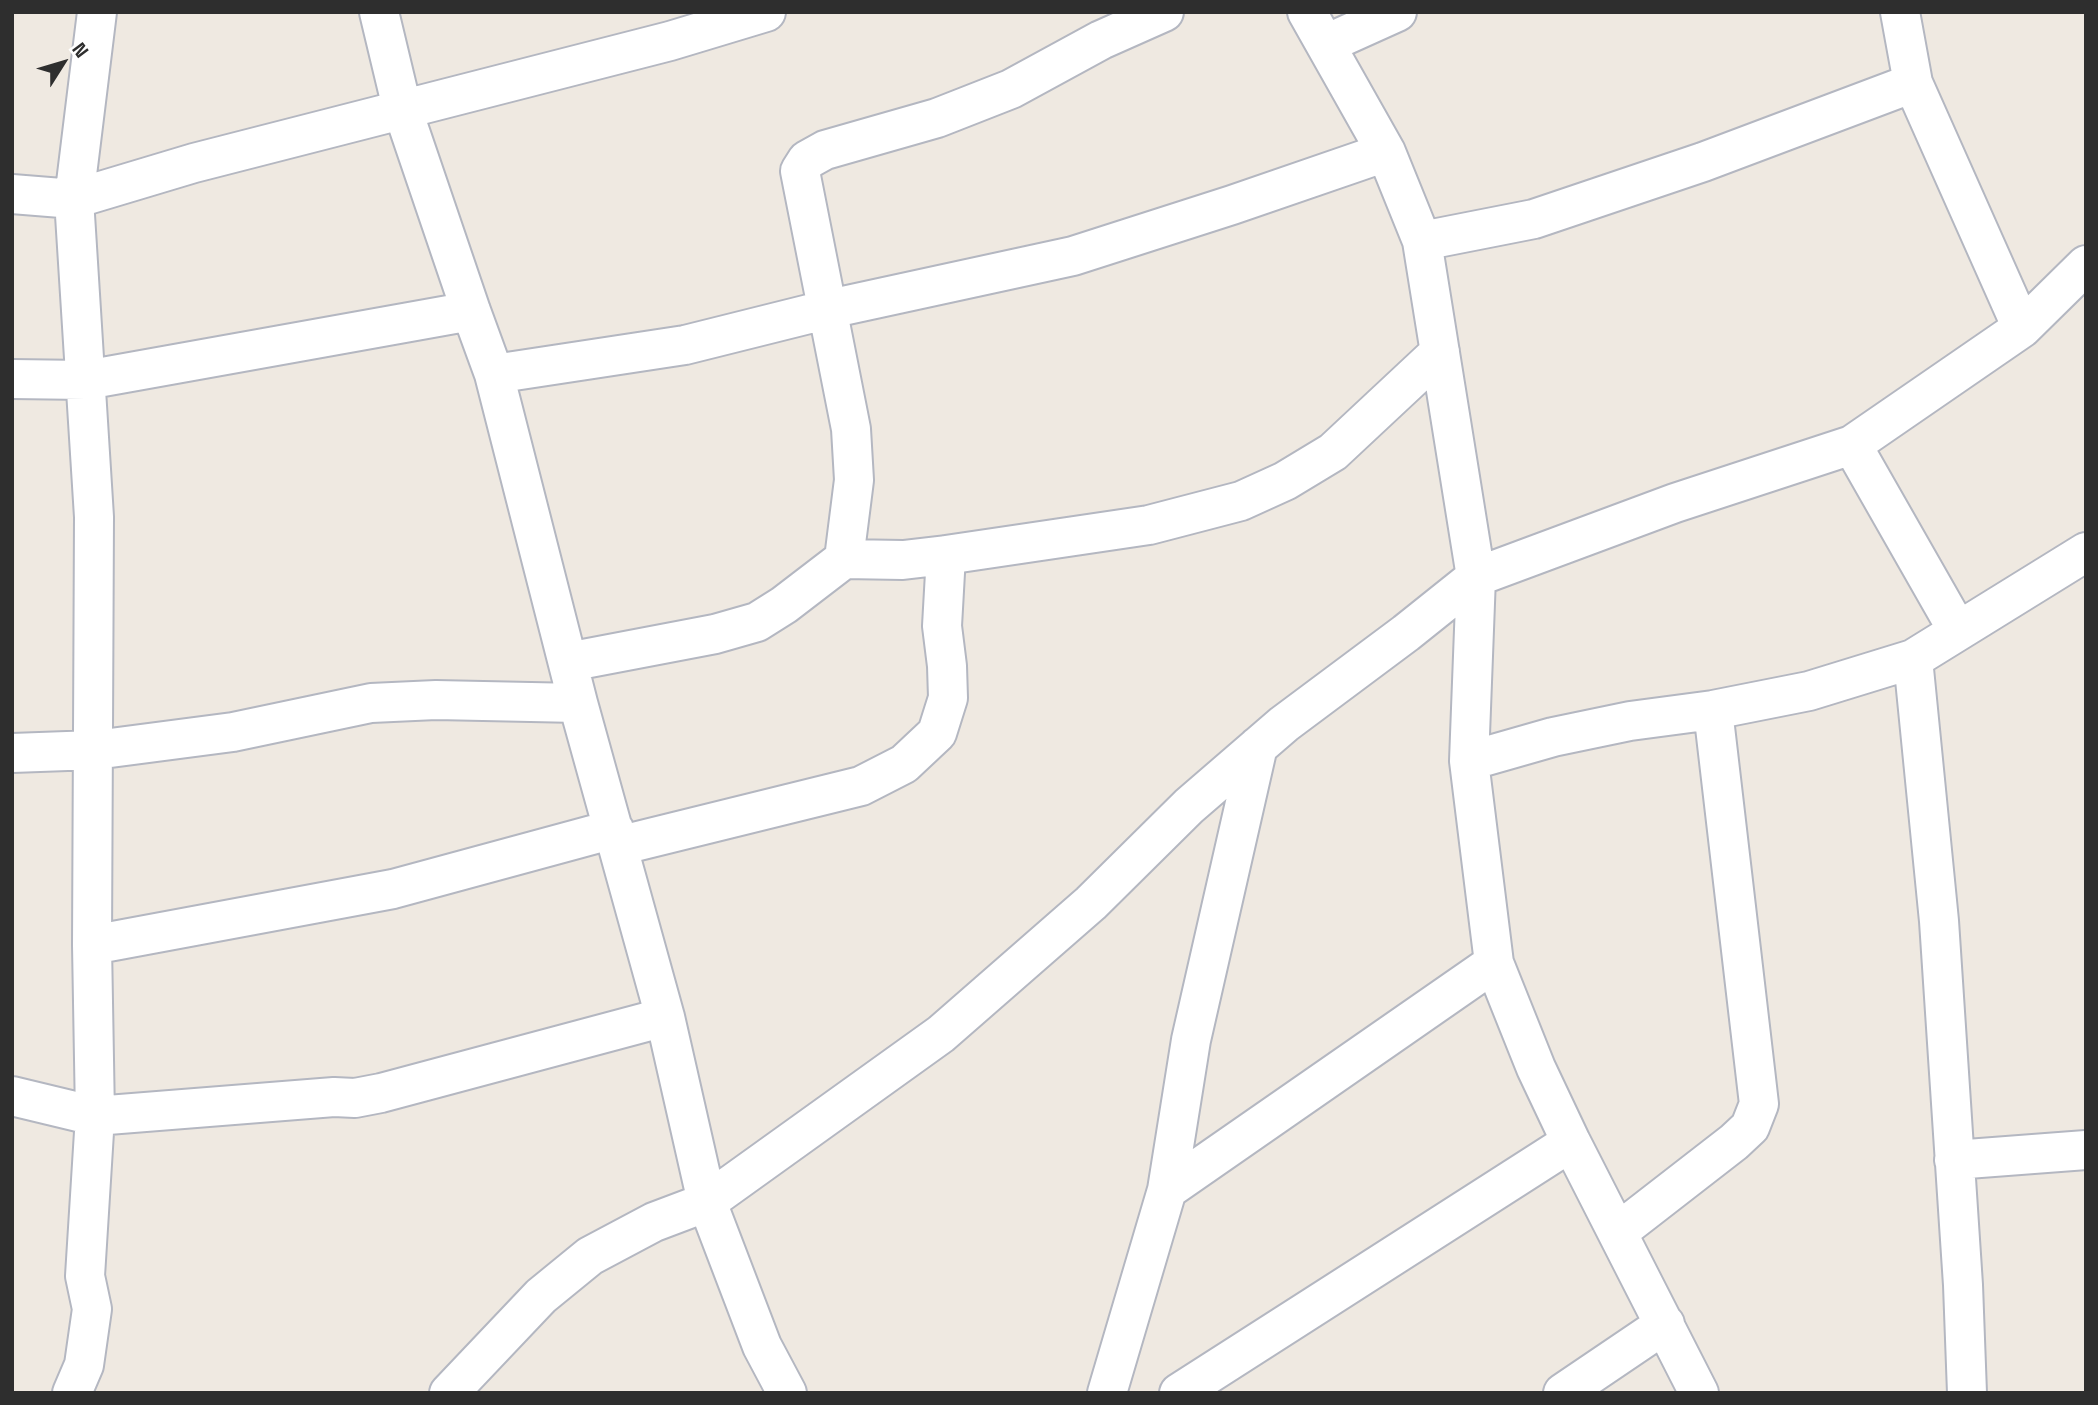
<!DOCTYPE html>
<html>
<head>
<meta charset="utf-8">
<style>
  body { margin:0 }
  #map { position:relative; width:2098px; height:1405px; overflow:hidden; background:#efe9e1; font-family:"Space Grotesk",sans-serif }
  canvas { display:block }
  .frame { position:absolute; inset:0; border:14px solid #2e2e2e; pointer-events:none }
  .north { position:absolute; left:28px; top:28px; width:70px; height:70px; -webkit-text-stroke:5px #fff; paint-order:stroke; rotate:53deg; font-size:19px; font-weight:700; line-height:28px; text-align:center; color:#2e2e2e }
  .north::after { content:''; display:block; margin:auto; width:24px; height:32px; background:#2e2e2e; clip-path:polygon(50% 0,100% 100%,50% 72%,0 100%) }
</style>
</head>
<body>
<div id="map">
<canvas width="2098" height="1405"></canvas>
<div class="frame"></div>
<div class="north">N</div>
</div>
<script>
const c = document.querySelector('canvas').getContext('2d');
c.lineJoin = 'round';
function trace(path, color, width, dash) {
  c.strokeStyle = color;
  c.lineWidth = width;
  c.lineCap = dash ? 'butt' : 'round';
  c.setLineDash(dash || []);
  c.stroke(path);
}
const minor = new Path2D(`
  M379 12 402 108 471 311 494 374 578 703 665 1017 707 1202 762 1346 787 1393
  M1307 12 1386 152 1422 241 1476 577 1469 761 1494 963 1536 1068 1571 1142 1699 1393
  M1900 12 1913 83 2022 328
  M1326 44 1397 12
  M12 194 74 199 194 163 670 41 766 12
  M1422 241 1534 219 1703 162 1913 83
  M494 374 685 345 829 309 1073 256 1232 205 1386 152
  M12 379 86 380 471 311
  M1852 445 1958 631
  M844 559 854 480 851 429 800 171 807 160 825 150 937 118 1011 89 1101 40 1164 12
  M1913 659 1939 921 1963 1285 1967 1393
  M568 662 715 634 757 622 784 605 844 559 903 560 946 555 1149 525 1241 501 1285 481 1333 452 1440 352
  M12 753 95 750 233 732 371 703 436 700 578 703
  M1469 761 1553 737 1630 721 1713 710 1809 691 1913 659 2086 552
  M618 846 861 786 904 764 937 733 948 698 947 666 942 626 946 555
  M92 945 393 889 614 829
  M12 1096 95 1116 334 1097 355 1098 381 1093 665 1017
  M1954 1160 2086 1150
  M1167 1190 1494 963
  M1618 1232 1734 1142 1750 1127 1759 1104 1713 710
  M72 1393 84 1365 92 1309 85 1276 95 1116 92 945 94 517 74 199 97 12
  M449 1393 541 1296 590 1256 654 1222 707 1202 941 1034 1091 903 1189 806 1284 724 1406 633 1476 577 1675 503 1852 445 2022 328 2086 265
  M1107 1393 1167 1190 1191 1040 1258 746
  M1179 1393 1571 1142
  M1563 1393 1665 1324`);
trace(minor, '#b4b7c1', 42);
trace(minor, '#fff', 38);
</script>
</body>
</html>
